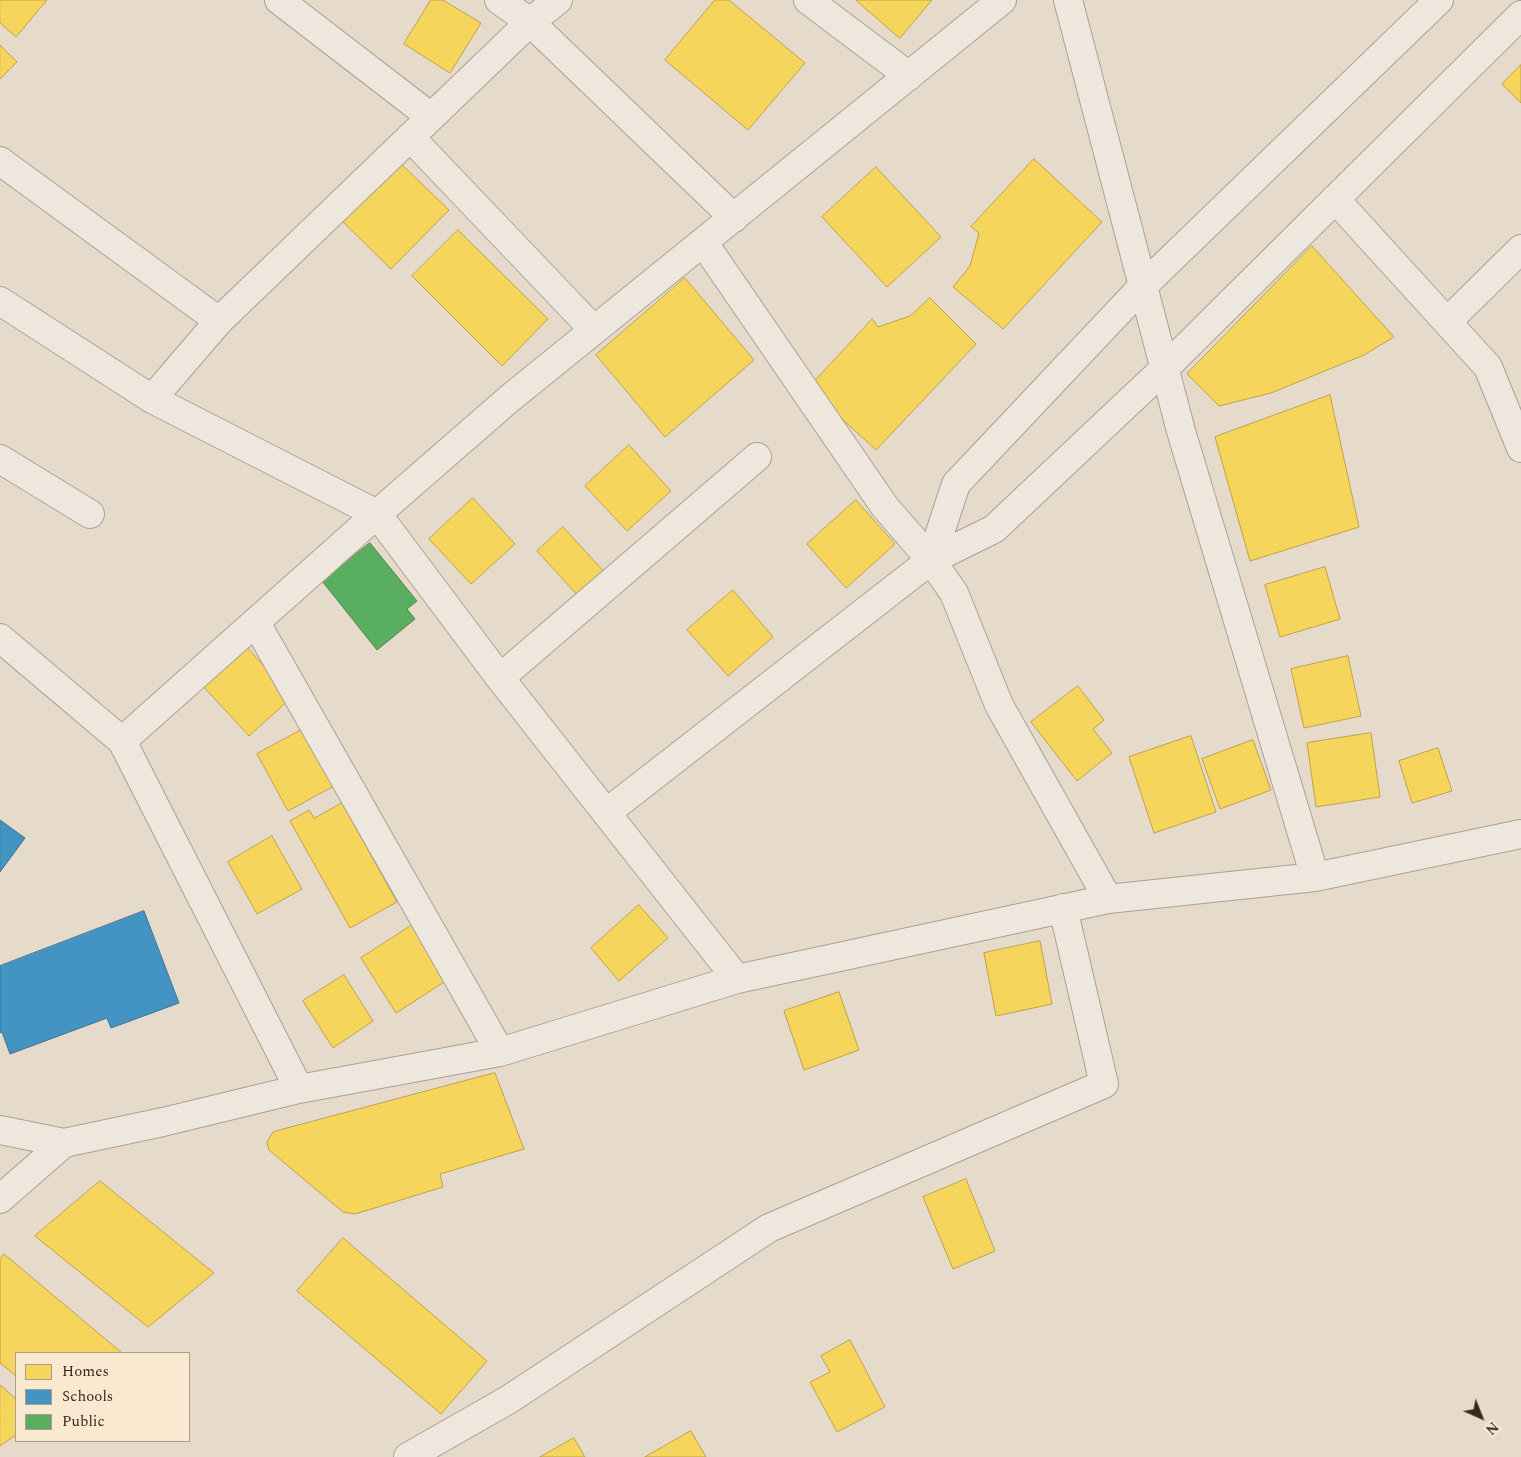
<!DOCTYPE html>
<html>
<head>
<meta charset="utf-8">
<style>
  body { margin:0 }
  #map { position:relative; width:1521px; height:1457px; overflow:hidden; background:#e6dbcb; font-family:Spectral,serif }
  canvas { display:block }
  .legend { position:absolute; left:15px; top:1352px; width:175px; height:90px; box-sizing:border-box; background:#f9e9d0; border:1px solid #ad9c88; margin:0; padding:6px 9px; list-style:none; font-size:15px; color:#3b281c }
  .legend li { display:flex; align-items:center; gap:10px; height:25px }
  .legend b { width:25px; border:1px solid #ad9c88 }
  .north { position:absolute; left:1456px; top:1392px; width:50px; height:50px; -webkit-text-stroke:4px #f9e9d0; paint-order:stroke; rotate:136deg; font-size:14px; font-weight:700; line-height:20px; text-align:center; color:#3b281c }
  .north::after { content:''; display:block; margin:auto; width:18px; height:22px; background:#3b281c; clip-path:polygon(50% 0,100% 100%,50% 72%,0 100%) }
</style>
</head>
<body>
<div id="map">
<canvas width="1521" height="1457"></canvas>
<ul class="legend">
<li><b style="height:14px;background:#f6d55c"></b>Homes</li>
<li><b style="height:14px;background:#4393c3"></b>Schools</li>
<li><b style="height:14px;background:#5aae61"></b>Public</li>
</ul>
<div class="north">N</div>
</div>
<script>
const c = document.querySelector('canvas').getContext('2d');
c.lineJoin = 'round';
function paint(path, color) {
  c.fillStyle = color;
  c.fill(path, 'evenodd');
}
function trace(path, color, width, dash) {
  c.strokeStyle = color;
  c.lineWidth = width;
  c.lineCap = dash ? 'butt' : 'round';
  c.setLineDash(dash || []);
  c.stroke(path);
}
const homes = new Path2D(`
  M0 0H47L16 37 0 23Z
  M431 0H443L481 23 450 73 404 44Z
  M715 0H729L805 63 748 130 665 60Z
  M856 0H932L900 38Z
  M0 45 17 62 0 79Z
  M1521 65V103L1502 84Z
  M395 158 449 210 391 269 338 217Z
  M1034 159 1102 222 1003 329 953 287 970 266 979 233 971 227Z
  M876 167 941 237 887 287 822 217Z
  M458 230 548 319 502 366 412 276Z
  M1312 246 1394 337 1364 355 1271 393 1219 406 1187 374Z
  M685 278 754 360 665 437 596 355Z
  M930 298 976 344 876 450 808 388 872 319 878 327 910 316Z
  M1330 395 1359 527 1250 561 1215 437Z
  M629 445 671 491 627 531 585 486Z
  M473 498 515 544 471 584 429 539Z
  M856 500 895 544 846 588 807 544Z
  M563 527 607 575 580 598 537 551Z
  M1325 567 1340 619 1280 637 1265 585Z
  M733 590 773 637 728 676 687 630Z
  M244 644 292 697 249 736 201 684Z
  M1348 656 1361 716 1304 728 1291 669Z
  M1078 686 1104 720 1093 729 1112 753 1077 781 1031 722Z
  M303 729 334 786 288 811 257 754Z
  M1371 733 1380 797 1316 807 1307 743Z
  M1191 736 1216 812 1154 833 1129 757Z
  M1253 740 1271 790 1220 809 1202 759Z
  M1438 748 1452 791 1412 803 1399 761Z
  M342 803 397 902 350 928 290 821 309 810 314 818Z
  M272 836 302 889 257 914 228 862Z
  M639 905 668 938 619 981 591 948Z
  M417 922 452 977 396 1013 361 958Z
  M1040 941 1052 1004 996 1016 984 953Z
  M344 975 373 1021 333 1048 303 1001Z
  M839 992 859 1050 804 1070 784 1011Z
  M495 1073 524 1149 440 1174 443 1187 355 1214 343 1212 269 1150 267 1142 273 1132Z
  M966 1179 995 1251 953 1269 923 1197Z
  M100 1181 214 1273 148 1327 35 1236Z
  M343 1238 487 1361 441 1414 297 1291Z
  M4 1254 122 1353H16V1376L0 1363V1259Z
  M850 1340 885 1407 837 1432 810 1382 830 1372 821 1356Z
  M0 1385 16 1399V1435L0 1446Z
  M691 1431 706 1457H645Z
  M574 1438 585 1457H540Z`);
paint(homes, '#f6d55c');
trace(homes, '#bea149', 1);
const schools = new Path2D(`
  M0 820 25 838 0 872Z
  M144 911 179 1003 111 1028 107 1018 10 1054 2 1032 0 1033V966Z`);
paint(schools, '#4393c3');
trace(schools, '#417391', 1);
const public = new Path2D(`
  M370 543 417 601 407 609 415 619 377 650 322 581Z`);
paint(public, '#5aae61');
trace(public, '#51864c', 1);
const minor = new Path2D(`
  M279 0 431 117
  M499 0 530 22 734 218
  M808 0 909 76
  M1068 0 1181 431 1315 877
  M1439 0 1143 286 956 484 931 560 994 529 1165 368 1521 15
  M410 137 594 330
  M0 161 219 321
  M1335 199 1488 367 1521 448
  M703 242 885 507 931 560 954 593 999 705 1108 899
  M0 301 152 399 377 514 500 678 737 979
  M1447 322 1521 249
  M152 399 219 321 530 22 558 0
  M0 459 90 514
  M256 623 500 1052
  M0 638 122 741 299 1089
  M500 678 757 457
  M122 741 377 514 509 399 1002 0
  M606 813 931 560
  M0 1130 64 1143 163 1122 299 1089 500 1052 737 979 1108 899 1315 877 1521 834
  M0 1199 64 1143
  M408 1457 508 1400 769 1228 1104 1084 1063 908`);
trace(minor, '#aba094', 30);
trace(minor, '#eee7de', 28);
</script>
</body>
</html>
